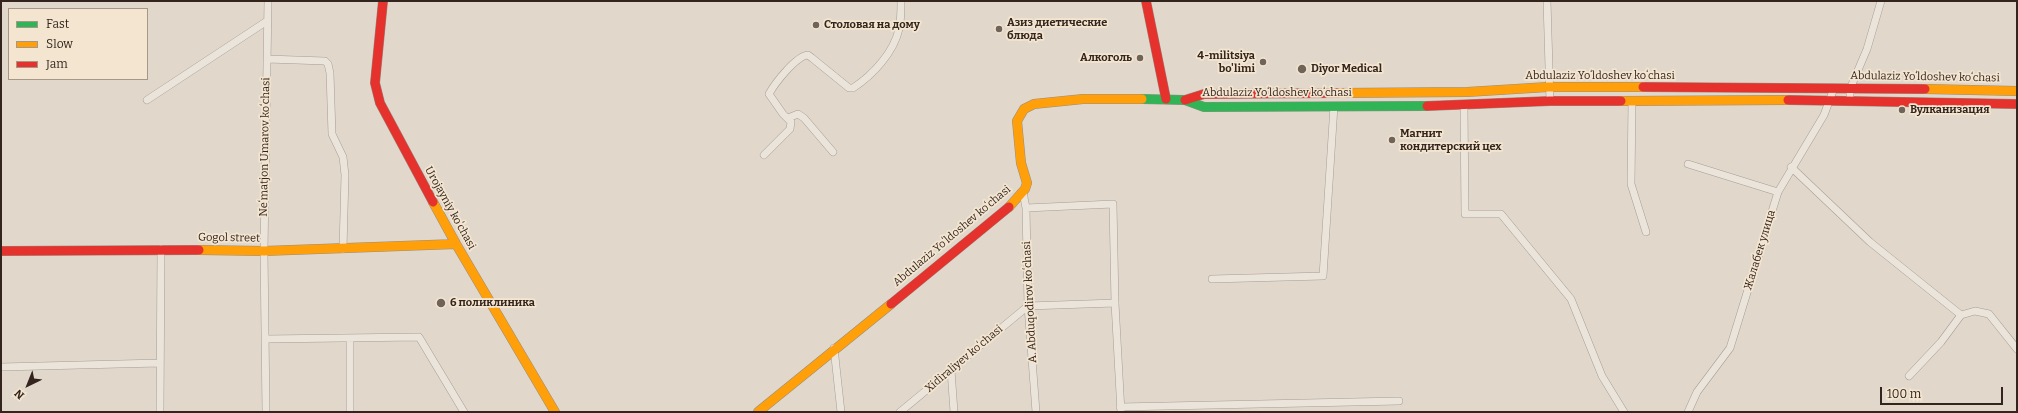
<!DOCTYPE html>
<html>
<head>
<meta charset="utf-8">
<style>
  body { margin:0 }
  #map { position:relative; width:2018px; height:413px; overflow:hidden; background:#e1d8cb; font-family:Bitter,serif }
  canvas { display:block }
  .frame { position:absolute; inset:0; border:2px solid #33251d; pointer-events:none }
  .legend { position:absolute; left:8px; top:8px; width:140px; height:72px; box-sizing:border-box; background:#f3e5d0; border:1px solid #a69888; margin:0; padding:5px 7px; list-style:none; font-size:12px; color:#33251d }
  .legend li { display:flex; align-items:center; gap:8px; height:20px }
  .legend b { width:20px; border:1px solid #a69888 }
  .north { position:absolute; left:8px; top:365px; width:40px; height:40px; -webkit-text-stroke:3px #f3e5d0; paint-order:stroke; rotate:223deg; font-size:11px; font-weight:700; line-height:16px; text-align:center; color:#33251d }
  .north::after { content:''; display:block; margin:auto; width:14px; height:18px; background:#33251d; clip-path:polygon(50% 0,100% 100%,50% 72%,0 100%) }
  .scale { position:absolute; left:1880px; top:387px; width:123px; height:18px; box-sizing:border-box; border:2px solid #33251d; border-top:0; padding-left:5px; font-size:12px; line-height:14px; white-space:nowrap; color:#33251d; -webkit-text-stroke:3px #f3e5d0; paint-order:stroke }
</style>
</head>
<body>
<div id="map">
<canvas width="2018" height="413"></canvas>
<div class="frame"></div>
<ul class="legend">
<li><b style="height:5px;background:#30b455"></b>Fast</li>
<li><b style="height:5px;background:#ff9f0a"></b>Slow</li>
<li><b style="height:5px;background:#e5322d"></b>Jam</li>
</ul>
<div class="north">N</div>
<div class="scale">100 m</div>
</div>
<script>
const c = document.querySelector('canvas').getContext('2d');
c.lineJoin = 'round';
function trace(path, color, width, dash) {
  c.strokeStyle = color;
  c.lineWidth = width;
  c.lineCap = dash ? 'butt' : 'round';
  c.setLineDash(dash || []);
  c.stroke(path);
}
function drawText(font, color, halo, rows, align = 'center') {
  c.font = font + ' Bitter,serif';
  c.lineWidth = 3.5;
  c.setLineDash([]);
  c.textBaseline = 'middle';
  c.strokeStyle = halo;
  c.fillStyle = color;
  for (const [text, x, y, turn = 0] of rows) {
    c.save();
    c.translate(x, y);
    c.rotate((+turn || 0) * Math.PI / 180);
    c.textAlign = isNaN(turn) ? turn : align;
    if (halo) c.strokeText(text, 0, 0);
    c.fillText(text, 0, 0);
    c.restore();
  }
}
const street = new Path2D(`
  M1547 1 1550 101
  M267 59 325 61 328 64 330 73 332 134 343 157 345 175 343 249
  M147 100 267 21
  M1632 101 1631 184 1646 232
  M1850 101V89L1867 49 1881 1
  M1464 106 1465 214H1501L1571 299 1602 376 1624 412
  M788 118 798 114 804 118 833 152
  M764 155 790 129 791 122 783 114 769 94C775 83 796 56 808 55L812 58 849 88H853C873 75 894 52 899 29 901 20 901 10 901 1
  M1688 164 1778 192
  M1791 167 1870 242 1961 315 1975 311 1989 314 2017 349
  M1023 192 1026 208 1028 306 1036 412
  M1026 208 1113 204 1115 303 1121 412
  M1212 279 1323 276 1334 106
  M350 338V412
  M266 339 419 337 464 412
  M834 348 841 412
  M1 367 159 363
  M951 370 954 412
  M1909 376 1941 342 1961 315
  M1120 407 1399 401
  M160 412 161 249
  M266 412 264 251 268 1
  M900 412 1028 306 1115 303
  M1688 412 1697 392 1730 348 1778 192 1824 115 1834 88`);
const fast = new Path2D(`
  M1142 99 1185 100 1204 107 1427 106`);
const slow = new Path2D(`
  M1925 89 2017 91
  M1337 93 1467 92 1548 87H1643
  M1621 101 1788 100
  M433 202 456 244 555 412
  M1009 207 1025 189 1027 183 1021 163 1017 121 1024 109 1034 104 1083 99H1142
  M199 250 264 251 456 244
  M758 412 891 304`);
const jam = new Path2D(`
  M383 1 375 83 380 103 433 202
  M1146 1 1166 99
  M1643 87 1925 89
  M1185 100 1204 94 1337 93
  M1788 100 2017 104
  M1427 106 1550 101H1621
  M1 251 199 250
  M891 304 1009 207`);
trace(street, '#a69d94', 8);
trace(fast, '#968d84', 10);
trace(slow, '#968d84', 10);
trace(jam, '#968d84', 10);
trace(street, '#eae4db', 7);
trace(fast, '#30b455', 9);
trace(slow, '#ff9f0a', 9);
trace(jam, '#e5322d', 9);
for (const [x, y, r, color] of [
  [816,25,4,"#70645a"],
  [999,29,4,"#70645a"],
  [1140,58,4,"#70645a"],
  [1263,62,4,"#70645a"],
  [1302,69,5,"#70645a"],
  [1902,110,4,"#70645a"],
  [1392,140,4,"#70645a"],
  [441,303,5,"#70645a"]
]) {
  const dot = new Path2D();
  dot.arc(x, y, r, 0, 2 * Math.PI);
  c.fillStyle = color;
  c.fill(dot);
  trace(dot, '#f3e5d0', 1.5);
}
drawText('bold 11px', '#33251d', '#f3e5d0', [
  ["Азиз диетические",1007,23],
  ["блюда",1007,36],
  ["Столовая на дому",824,25],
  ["4-militsiya",1255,56,"right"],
  ["bo'limi",1255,69,"right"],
  ["Алкоголь",1132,58,"right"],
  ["Diyor Medical",1311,69],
  ["Вулканизация",1910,110],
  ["Магнит",1400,134],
  ["кондитерский цех",1400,147],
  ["6 поликлиника",450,303]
], 'left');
drawText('11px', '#33251d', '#f3e5d0', [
  ["Abdulaziz Yoʻldoshev koʻchasi",1600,76],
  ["Abdulaziz Yoʻldoshev koʻchasi",1925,77,1],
  ["Abdulaziz Yoʻldoshev koʻchasi",1277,93],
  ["Neʻmatjon Umarov koʻchasi",265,147,-89],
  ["Urоjayniy koʻchasi",450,208,61],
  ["Abdulaziz Yoʻldoshev koʻchasi",952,236,-40],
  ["Gogol street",229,238,1],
  ["Жалабек улица",1760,250,-73],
  ["A. Abduqodirov koʻchasi",1030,302,-93],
  ["Xidiraliyev koʻchasi",964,359,-40]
]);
</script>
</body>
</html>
